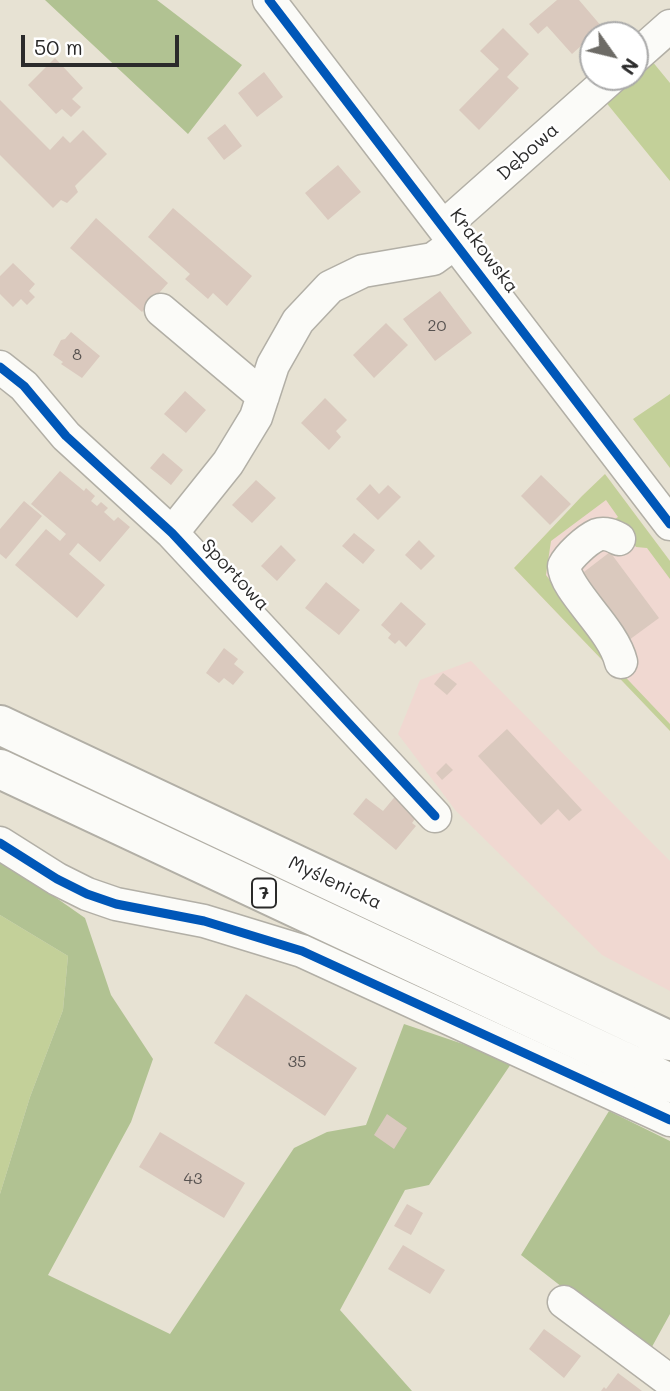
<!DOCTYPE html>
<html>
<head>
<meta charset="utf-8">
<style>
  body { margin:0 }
  #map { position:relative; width:670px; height:1391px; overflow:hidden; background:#e7e2d3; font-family:Mali,sans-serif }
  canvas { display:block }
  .north { position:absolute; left:579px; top:21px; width:70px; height:70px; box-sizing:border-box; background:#fff; border:2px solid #aaa; border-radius:50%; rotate:124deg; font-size:19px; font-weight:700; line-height:28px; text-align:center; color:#2b2b2b }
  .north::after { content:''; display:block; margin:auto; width:24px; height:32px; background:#6d6b66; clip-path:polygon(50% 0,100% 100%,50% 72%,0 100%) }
  .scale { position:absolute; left:21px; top:35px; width:158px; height:32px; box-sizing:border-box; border:4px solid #2b2b2b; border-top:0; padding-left:9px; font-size:21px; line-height:24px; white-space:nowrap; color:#2b2b2b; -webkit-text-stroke:5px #fff; paint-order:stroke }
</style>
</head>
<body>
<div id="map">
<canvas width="670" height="1391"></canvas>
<div class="north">N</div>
<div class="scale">50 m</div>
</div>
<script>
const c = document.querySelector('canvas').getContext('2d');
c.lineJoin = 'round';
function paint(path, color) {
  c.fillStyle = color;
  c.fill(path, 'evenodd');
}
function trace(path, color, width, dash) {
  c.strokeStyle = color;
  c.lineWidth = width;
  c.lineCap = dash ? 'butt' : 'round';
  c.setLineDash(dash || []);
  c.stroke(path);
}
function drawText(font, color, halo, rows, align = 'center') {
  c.font = font + ' Mali,sans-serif';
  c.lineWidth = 5;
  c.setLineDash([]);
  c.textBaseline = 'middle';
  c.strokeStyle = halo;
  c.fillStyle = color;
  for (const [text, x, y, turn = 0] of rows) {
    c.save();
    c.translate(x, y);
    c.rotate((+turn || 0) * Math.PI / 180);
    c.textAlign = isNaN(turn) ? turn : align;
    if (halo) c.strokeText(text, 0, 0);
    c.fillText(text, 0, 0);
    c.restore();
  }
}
paint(new Path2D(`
  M605 474 670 561V731L514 568 582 496Z
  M471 661 670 861V991L602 955 456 811 398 734 420 680Z`), '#f0d8d1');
paint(new Path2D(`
  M647 55 670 83V181L600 95 621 77H635V65Z
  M670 394V468L633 419Z
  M605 474 670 561V579L647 548 636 547 625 532 612 521 618 517 606 500 551 541 546 575 612 663 670 724V731L514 568 582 496Z
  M0 915 68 956 63 1010 30 1097 0 1194Z`), '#c3d099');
paint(new Path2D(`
  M45 0H157L242 65 188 134Z
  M0 862 25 876 85 918 111 995 153 1059 131 1122 48 1275 170 1334 294 1148 327 1132 366 1125 404 1024 513 1061 429 1185 405 1190 340 1310 412 1391H0V1194L30 1097 63 1010 68 956 0 915Z
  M609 1111 670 1141V1314L648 1354 521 1255Z`), '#b1c292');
paint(new Path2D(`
  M557 0H579L602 27 572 54 547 26 538 34 529 24Z
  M503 28 529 54 507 77 519 88 479 130 459 110 499 69 480 51Z
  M55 58 83 88 72 99 81 107 71 117 62 109 56 114 28 85Z
  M264 72 283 97 257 117 238 93Z
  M0 100 50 150 63 136 70 143 83 130 107 154 75 186 78 192 67 203 61 200 53 208 0 155Z
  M225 124 242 146 224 160 207 138Z
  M338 165 361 192 328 220 305 193Z
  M173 208 252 276 227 306 213 293 208 299 185 279 190 274 148 237Z
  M96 218 168 283 142 312 70 248Z
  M13 263 35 284 29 291 35 297 27 305 21 299 13 307 0 294V276Z
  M440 291 472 333 435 361 403 319Z
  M386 323 408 345 374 378 353 355Z
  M71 332 100 356 82 378 61 364 63 362 53 355 61 340 65 339Z
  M185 391 206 410 186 433 164 414Z
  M325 398 347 420 336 431 341 437 329 450 301 423Z
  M163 453 183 470 171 485 150 468Z
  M60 471 84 491 86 488 95 496 91 501 97 506 101 502 108 508 104 512 114 521 118 517 130 527 100 562 78 543 69 554 105 585 77 618 15 565 46 529 60 541 66 534 31 504Z
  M541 475 571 504 550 525 521 496Z
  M256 480 276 498 252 523 232 505Z
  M370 484 379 494 388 485 401 497 378 520 356 499Z
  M24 501 42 516 6 559 0 554V529Z
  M354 533 375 550 363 564 342 546Z
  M419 540 435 556 421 570 405 555Z
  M281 545 296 560 277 581 261 566Z
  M610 552 659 618 629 640 580 575Z
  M326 582 360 610 339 635 305 608Z
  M401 602 426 624 406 647 399 640 395 644 388 638 391 634 381 625Z
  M224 648 238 659 234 664 244 672 233 685 224 678 219 683 206 673Z
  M443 673 457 684 447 695 434 684Z
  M507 729 582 810 569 821 558 809 541 825 478 756Z
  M446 763 453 770 442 780 436 773Z
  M398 793 420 812 412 823 416 826 396 850 353 814 366 798 383 811Z
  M246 994 357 1068 325 1116 214 1043Z
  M387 1114 407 1128 394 1149 374 1135Z
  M160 1132 245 1183 224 1218 139 1167Z
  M407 1204 423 1213 411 1235 394 1226Z
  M403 1245 445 1270 430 1294 388 1269Z
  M544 1329 581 1356 564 1378 529 1349Z
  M618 1373 642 1391H601L604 1387 606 1389Z`), '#dac9be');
const minor = new Path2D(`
  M269 0 670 524
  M635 57 670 26
  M443 227 612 77
  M161 310 263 396
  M0 367 24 386 66 436 172 533 435 816
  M172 533 228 463 256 417 273 365 298 321 330 287 363 271 433 259 455 243
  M619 539C613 536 605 532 597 535 586 540 569 556 564 566 565 591 613 628 621 662
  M0 843 57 879 87 894 116 904 204 921 302 951 670 1120
  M564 1302 670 1381`);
const highway = new Path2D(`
  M0 725 670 1041
  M0 769 670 1083`);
trace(minor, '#b2afa6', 35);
trace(highway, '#b2afa6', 42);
trace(minor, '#fbfbf8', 32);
trace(highway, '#fbfbf8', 38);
trace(new Path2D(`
  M269 0 670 524
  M0 367 24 386 66 436 172 533 435 816
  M0 843 57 879 87 894 116 904 204 921 302 951 670 1120`), '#0057b8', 9);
drawText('16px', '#575250', null, [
  ["20",437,326],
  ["8",77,355],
  ["35",297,1062],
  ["43",193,1179]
]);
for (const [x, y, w] of [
  [264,893,24]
]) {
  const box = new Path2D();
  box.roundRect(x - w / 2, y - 14.5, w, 29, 5);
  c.fillStyle = '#fff';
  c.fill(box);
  trace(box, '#2b2b2b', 2);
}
drawText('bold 18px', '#2b2b2b', null, [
  ["7",264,893]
]);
drawText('19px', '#2b2b2b', '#fff', [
  ["Dębowa",528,152,-42],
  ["Krakowska",484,251,53],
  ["Sportowa",235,575,47],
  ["Myślenicka",335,883,25]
]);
</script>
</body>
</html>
